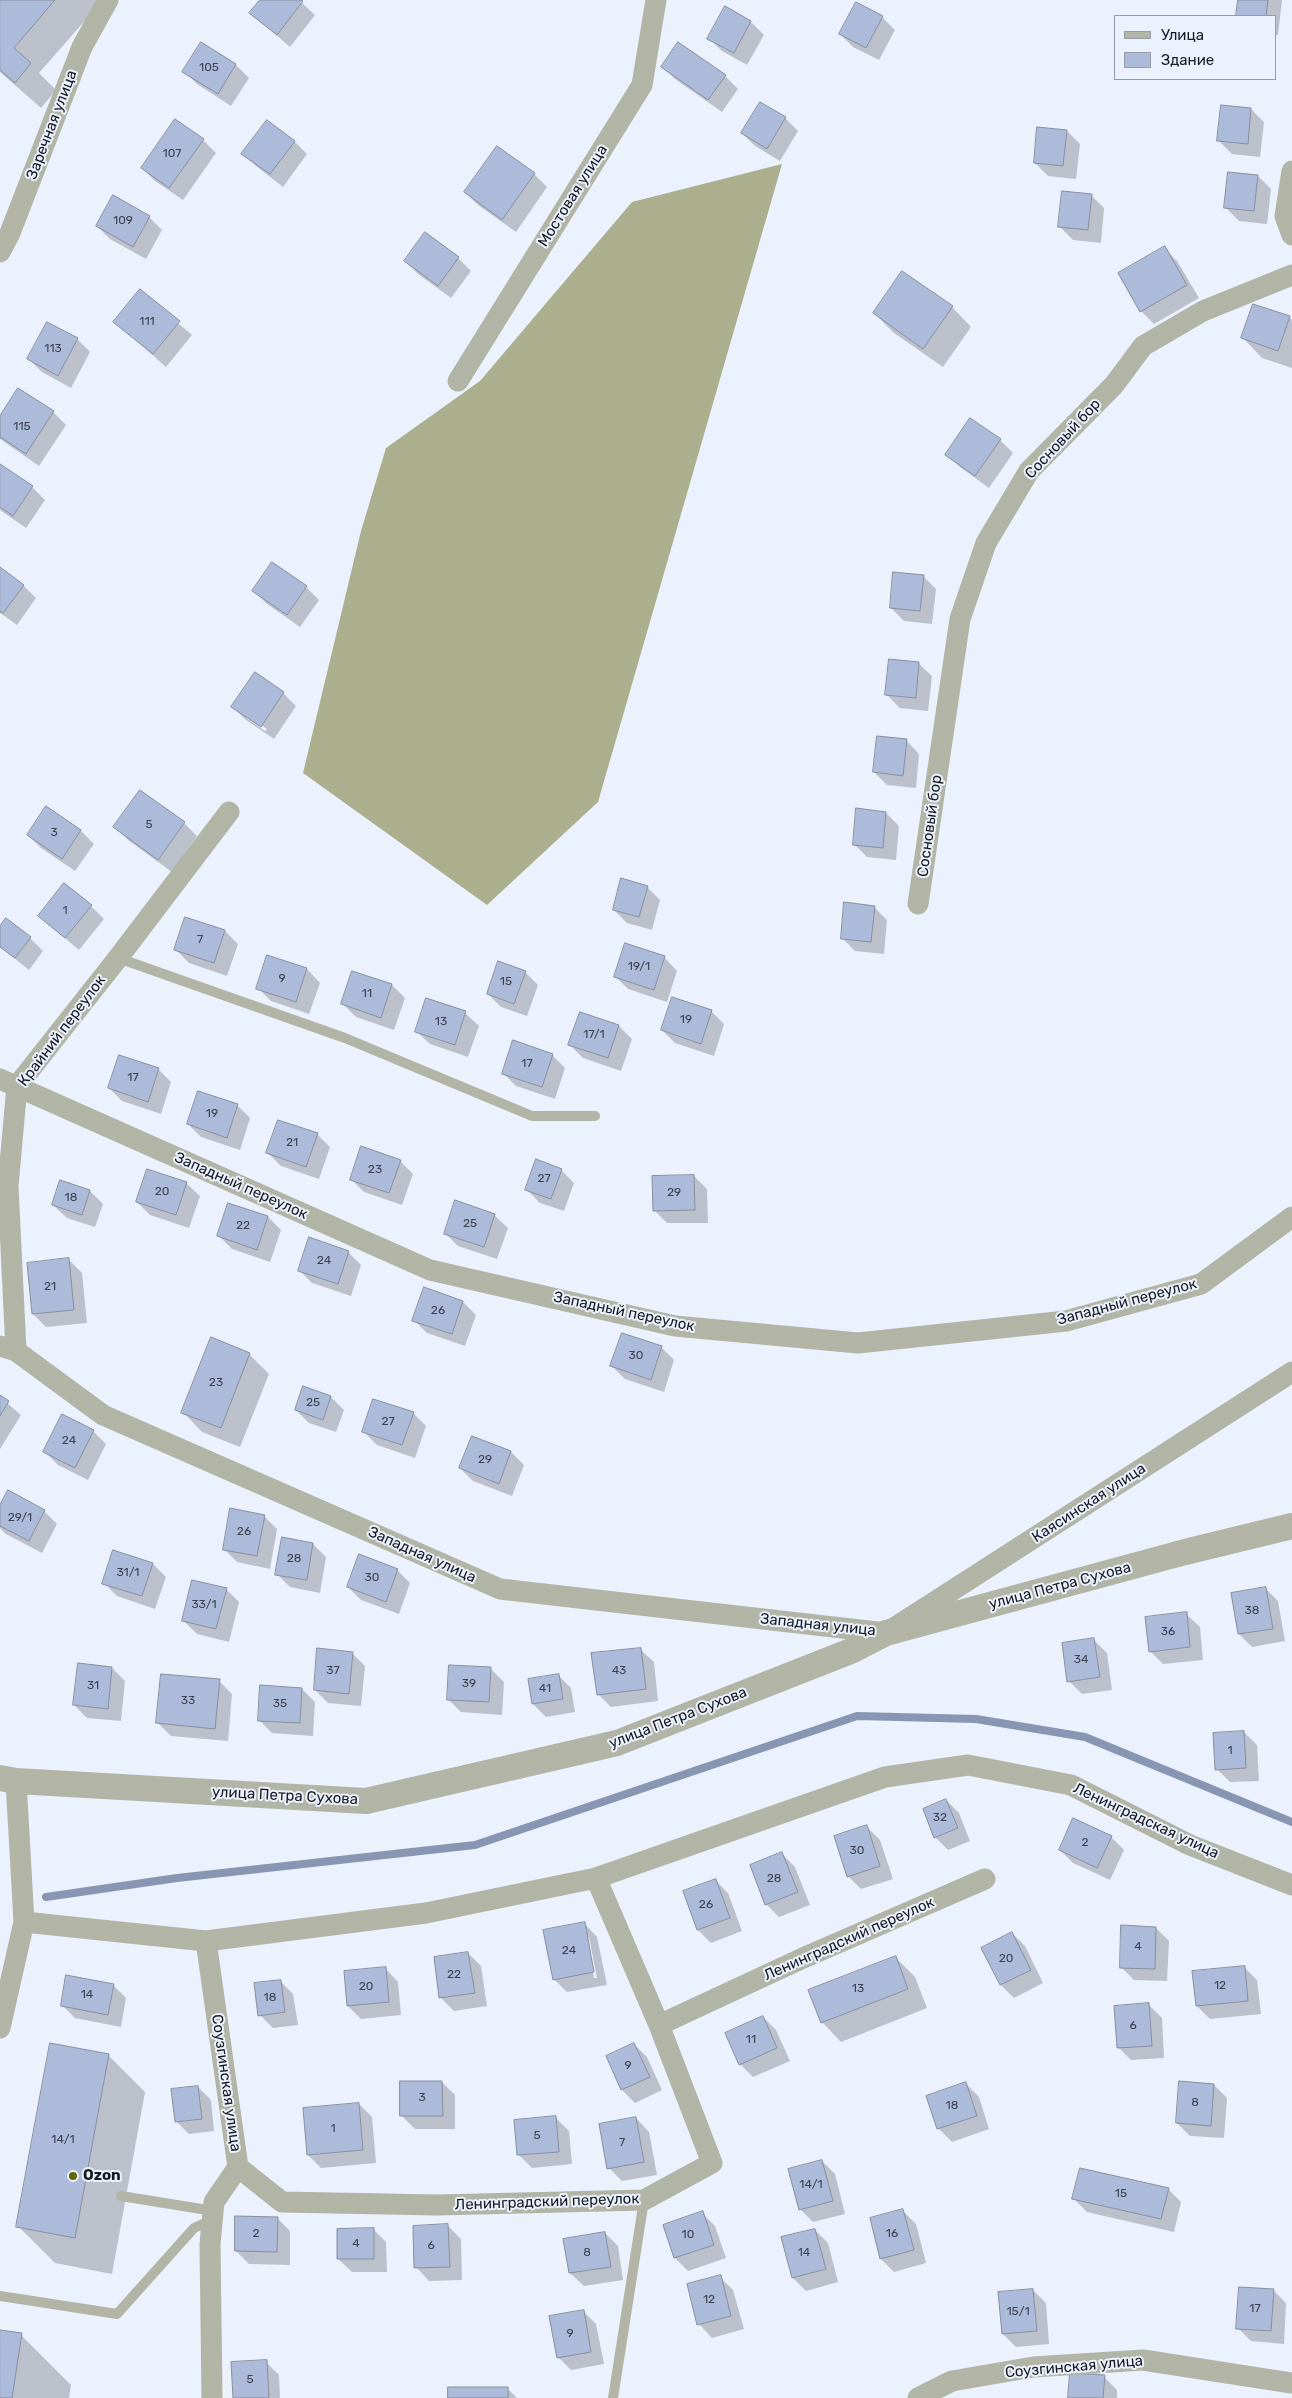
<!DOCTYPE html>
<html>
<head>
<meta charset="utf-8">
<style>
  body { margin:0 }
  #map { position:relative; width:1292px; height:2398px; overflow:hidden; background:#ebf1fd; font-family:Rubik,sans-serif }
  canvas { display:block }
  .legend { position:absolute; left:1114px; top:15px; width:162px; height:65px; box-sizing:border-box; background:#ebf1fd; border:1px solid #969ba5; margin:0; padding:6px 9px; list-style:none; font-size:15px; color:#171a21 }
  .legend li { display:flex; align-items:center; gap:10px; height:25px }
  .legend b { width:25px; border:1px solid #969ba5 }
</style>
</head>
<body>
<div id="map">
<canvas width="1292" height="2398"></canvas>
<ul class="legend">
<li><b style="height:6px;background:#b2b4a5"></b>Улица</li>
<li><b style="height:14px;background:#acbbda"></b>Здание</li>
</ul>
</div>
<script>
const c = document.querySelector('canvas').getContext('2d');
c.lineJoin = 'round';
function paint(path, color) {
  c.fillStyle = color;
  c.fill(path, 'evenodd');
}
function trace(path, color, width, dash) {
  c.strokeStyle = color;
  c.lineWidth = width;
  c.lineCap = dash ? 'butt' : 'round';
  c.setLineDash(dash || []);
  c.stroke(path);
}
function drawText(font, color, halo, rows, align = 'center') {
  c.font = font + ' Rubik,sans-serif';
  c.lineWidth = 4;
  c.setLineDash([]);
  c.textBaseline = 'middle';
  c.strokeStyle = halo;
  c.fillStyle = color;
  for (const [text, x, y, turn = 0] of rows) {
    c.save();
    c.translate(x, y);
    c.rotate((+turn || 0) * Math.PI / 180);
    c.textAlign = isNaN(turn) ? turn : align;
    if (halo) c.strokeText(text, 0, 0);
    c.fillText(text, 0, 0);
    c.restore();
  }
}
paint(new Path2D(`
  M782 164 598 802 487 905 303 773 361 531 386 448 480 381 632 202Z`), '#abaf8d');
paint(new Path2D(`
  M0 0H103L39 73 56 90 41 108 0 72Z
  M261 0H299L315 15 290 47 251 13Z
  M1239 0H1282L1278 35H1276V16H1237Z
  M882 17 895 30 879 60 853 47 840 34Z
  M751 22 764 35 747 65 722 51 709 38Z
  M201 44 236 65 249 78 231 106 197 84 184 71Z
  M662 66 725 76 738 89 722 112 675 79Z
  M1251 109 1264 122 1260 157 1232 154 1219 141Z
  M785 118 798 131 780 161 755 146 742 133Z
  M1067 131 1080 144 1076 179 1048 176 1035 163Z
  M203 140 216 153 183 200 155 181 142 168Z
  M294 141 307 154 283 187 256 166 243 153Z
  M497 148 534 174 547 187 516 232 478 205 465 192Z
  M1258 176 1271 189 1267 224 1239 221 1226 208Z
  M1091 195 1104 208 1101 243 1073 240 1060 227Z
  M149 217 162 230 146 259 110 239 97 226Z
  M1164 248 1177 261 1199 298 1154 324 1141 311Z
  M458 258 471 271 451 298 418 274 405 261Z
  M140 291 192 335 166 367 115 322Z
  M952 307 971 327 943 367 894 333 874 313Z
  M1289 317 1292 320V368L1262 358 1243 338Z
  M47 323 77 339 90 352 71 388 42 372 29 359Z
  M53 412 66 425 39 466 0 439V418Z
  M1000 440 1013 453 989 488 960 467 947 454Z
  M0 466 32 487 45 500 26 528 0 510Z
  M0 568 23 585 36 598 17 625 0 613Z
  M923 576 936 589 932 624 904 621 891 608Z
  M306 587 319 600 300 627 267 604 254 591Z
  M918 663 932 676 928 711 900 708 887 695Z
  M283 693 296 706 274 739 246 720 233 707ZM246 715 267 729 265 731 246 718Z
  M906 740 919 754 916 788 887 785 874 772Z
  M47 808 81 831 94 844 75 871 41 848 28 835Z
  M886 813 899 826 896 860 867 857 854 844Z
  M184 823 197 836 172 872 128 840 115 827Z
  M647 887 660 900 652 930 627 923 614 910Z
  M91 906 104 919 79 950 39 916Z
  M874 907 887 920 884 954 855 951 842 938Z
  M0 928 30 938 43 951 29 970 0 947Z
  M225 931 238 944 227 976 189 963 176 950Z
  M268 957 307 969 320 983 309 1014 271 1001 258 988Z
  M664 957 677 971 667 1002 628 989 615 976Z
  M525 972 538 985 527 1016 501 1007 488 994Z
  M392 985 405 998 394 1030 356 1017 343 1004Z
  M711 1011 724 1024 714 1056 675 1043 662 1030Z
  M465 1013 479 1026 468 1057 430 1044 416 1031Z
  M580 1013 619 1026 632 1039 621 1071 583 1058 570 1045Z
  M552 1055 565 1068 555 1099 516 1086 503 1073Z
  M158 1069 171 1082 161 1114 122 1101 109 1088Z
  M237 1105 250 1118 240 1150 201 1137 188 1124Z
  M317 1134 330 1147 319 1179 281 1166 268 1153Z
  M400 1161 413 1174 402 1205 364 1192 351 1179Z
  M561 1170 574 1183 564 1211 540 1203 527 1190Z
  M694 1176 707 1189 708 1223H667L654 1210Z
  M61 1182 90 1191 103 1204 95 1227 67 1218 53 1205Z
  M186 1183 200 1196 189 1228 150 1215 137 1202Z
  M229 1205 268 1217 281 1230 270 1262 232 1249 219 1236Z
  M494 1215 508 1228 497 1259 458 1246 445 1233Z
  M348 1252 361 1265 351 1296 312 1283 299 1270Z
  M69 1260 82 1273 87 1323 46 1327 33 1314Z
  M424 1289 463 1302 476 1315 465 1346 427 1333 414 1320Z
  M661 1347 674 1360 664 1392 625 1379 612 1366Z
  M249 1354 269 1374 240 1447 202 1432 183 1412Z
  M0 1397 21 1415 0 1449Z
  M331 1397 344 1410 336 1432 309 1423 296 1410Z
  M413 1413 426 1426 415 1458 377 1445 364 1432Z
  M93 1431 106 1444 88 1480 58 1465 45 1452Z
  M511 1452 524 1465 512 1496 473 1481 460 1468Z
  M0 1508 44 1511 57 1524 42 1553 6 1534 0 1528Z
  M264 1516 277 1529 270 1569 237 1562 224 1549Z
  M313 1544 326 1557 320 1593 290 1587 277 1574Z
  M153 1564 166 1577 155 1609 117 1596 104 1583Z
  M397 1570 410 1583 399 1614 361 1600 348 1587Z
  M1265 1588 1278 1601 1285 1641 1252 1647 1239 1634Z
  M226 1589 239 1602 229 1642 197 1634 184 1621Z
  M1186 1614 1200 1627 1203 1660 1163 1664 1150 1651Z
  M1094 1640 1107 1653 1112 1690 1082 1694 1069 1681Z
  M640 1649 654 1662 658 1701 611 1707 598 1694Z
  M352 1653 365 1666 361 1706 328 1703 315 1690Z
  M79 1665 112 1668 125 1681 121 1721 87 1718 74 1705Z
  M491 1669 504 1682 502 1715 461 1712 448 1699Z
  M558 1675 571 1688 575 1712 546 1717 533 1704Z
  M219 1681 232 1694 228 1741 171 1736 158 1723Z
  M302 1689 315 1702 313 1736 272 1733 259 1720Z
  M1244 1732 1257 1745 1259 1781 1230 1782 1217 1769Z
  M946 1800 959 1813 970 1841 948 1850 935 1837Z
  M867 1827 880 1840 893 1879 861 1889 848 1876Z
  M1111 1837 1124 1850 1110 1880 1073 1863 1060 1850Z
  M782 1854 795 1867 810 1905 779 1917 766 1904Z
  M715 1880 728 1893 742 1931 711 1943 698 1930Z
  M584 1923 597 1937 607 1985 567 1992 554 1979ZM586 1937H589L597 1978H594Z
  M1156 1928 1169 1941 1167 1981 1134 1980 1121 1967Z
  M1012 1933 1025 1946 1043 1983 1014 1998 1001 1985Z
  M468 1953 481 1966 487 2006 454 2011 441 1998 435 1958Z
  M895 1957 915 1977 927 2008 841 2042 822 2022Z
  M1244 1967 1257 1980 1261 2014 1210 2019 1197 2006Z
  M385 1968 398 1982 401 2015 361 2019 348 2006Z
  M280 1981 293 1994 298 2025 273 2028 260 2015Z
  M113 1985 126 1998 121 2027 75 2018 62 2005Z
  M1149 2005 1162 2018 1164 2058 1131 2060 1118 2047Z
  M763 2017 776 2030 790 2061 753 2077 740 2064Z
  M634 2044 647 2057 662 2090 635 2103 622 2090 607 2056Z
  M108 2055 145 2092 112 2274 55 2263 18 2226Z
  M442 2082 455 2095V2129H415L402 2116Z
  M966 2084 979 2097 989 2129 952 2142 939 2129 928 2097Z
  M1214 2085 1227 2098 1224 2138 1190 2136 1177 2123Z
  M198 2087 211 2100 214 2131 189 2134 176 2121Z
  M359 2104 372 2117 376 2163 321 2168 308 2155Z
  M556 2118 569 2131 572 2164 532 2168 519 2155Z
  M636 2118 649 2132 657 2175 622 2181 609 2168Z
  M822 2161 835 2174 845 2214 813 2222 800 2209Z
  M1168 2189 1181 2202 1174 2232 1087 2212 1074 2199Z
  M903 2211 916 2224 926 2263 894 2272 881 2259Z
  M702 2213 715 2226 726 2258 688 2271 675 2258Z
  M277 2218 290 2231V2265L249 2264 236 2251Z
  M448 2226 461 2239 462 2280 429 2281 416 2267Z
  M373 2229 386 2242 387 2272H352L338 2259Z
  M815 2230 828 2243 838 2282 806 2291 793 2278Z
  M605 2233 618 2246 623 2280 584 2286 570 2273 565 2240Z
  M720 2277 733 2290 744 2329 712 2338 699 2324Z
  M1033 2290 1046 2303 1049 2344 1016 2347 1003 2334Z
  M1273 2290 1286 2303 1284 2344 1251 2341 1238 2328Z
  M583 2311 596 2324 604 2364 571 2370 558 2357Z
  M0 2331 21 2335 71 2385 69 2398H0Z
  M266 2362 279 2375 280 2398H235Z
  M1104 2377 1117 2390V2398H1069Z
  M507 2388 517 2398H449Z`), '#0003');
trace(new Path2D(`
  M46 1897 177 1878 475 1845 857 1716 976 1719 1085 1737 1292 1822`), '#8896b3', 8);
const building = new Path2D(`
  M0 0H55L14 48 31 63 15 83 0 70Z
  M260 0H301L303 1 277 35 249 13Z
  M1238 0H1268L1266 16H1236Z
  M856 2 883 16 866 48 839 34Z
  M725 6 751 21 734 53 707 39Z
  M201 42 236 64 218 94 182 72Z
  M678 42 726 75 708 100 661 67Z
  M760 102 786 117 767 149 741 133Z
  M1221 105 1251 108 1248 144 1217 141Z
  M175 119 204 139 169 188 141 168Z
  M267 120 295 141 270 174 241 154Z
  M1037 127 1067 130 1063 166 1034 163Z
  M497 146 535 173 502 220 464 192Z
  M1228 172 1258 175 1254 211 1224 208Z
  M1062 191 1092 194 1088 230 1058 227Z
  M113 195 150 216 133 247 96 226Z
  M425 232 459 257 438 286 404 261Z
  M1165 246 1187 285 1140 312 1118 273Z
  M902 271 953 306 923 349 873 313Z
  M140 289 180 321 153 354 113 322Z
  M1253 304 1290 316 1278 351 1241 338Z
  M47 322 78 338 58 376 27 359Z
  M18 388 54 411 26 454 0 437V416Z
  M970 418 1001 439 975 476 945 455Z
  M0 464 33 486 13 516 0 507Z
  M272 562 307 586 287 615 252 591Z
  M0 567 24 585 3 613 0 611Z
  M893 572 924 575 920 611 890 608Z
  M889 659 919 662 916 698 885 695Z
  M255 672 284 692 261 727 231 707Z
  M877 736 907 739 903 776 873 772Z
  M140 790 185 822 158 860 113 827Z
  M46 806 81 830 62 859 27 835Z
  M856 808 886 812 883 848 853 845Z
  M621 878 648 886 639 917 613 910Z
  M64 883 92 905 65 938 38 916Z
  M844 902 875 906 871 942 841 939Z
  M185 917 225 930 214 963 174 950Z
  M6 918 31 937 15 958 0 947V926Z
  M625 943 665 956 654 990 614 977Z
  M267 955 307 968 296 1002 256 989Z
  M498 961 526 971 514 1004 487 994Z
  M352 971 392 984 381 1018 341 1004Z
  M672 997 712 1010 701 1044 661 1030Z
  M426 998 466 1011 455 1045 415 1032Z
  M580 1012 619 1025 608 1058 568 1045Z
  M513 1040 553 1054 542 1087 502 1074Z
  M119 1055 159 1068 148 1102 108 1088Z
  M198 1091 238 1104 227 1138 187 1124Z
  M278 1120 318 1133 306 1167 266 1153Z
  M361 1146 401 1160 389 1193 350 1180Z
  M536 1159 562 1169 551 1199 525 1190Z
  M147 1169 187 1182 176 1215 136 1202Z
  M694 1175 695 1210 653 1211 652 1176Z
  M60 1180 90 1190 82 1215 52 1205Z
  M455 1200 495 1214 484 1247 444 1234Z
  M228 1203 268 1216 257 1250 217 1236Z
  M309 1237 349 1251 338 1284 298 1271Z
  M69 1258 74 1310 32 1314 27 1263Z
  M424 1287 463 1301 452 1334 412 1321Z
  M622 1333 662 1346 651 1380 610 1366Z
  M211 1337 250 1353 221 1428 181 1413Z
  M303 1386 331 1396 323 1420 295 1410Z
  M0 1395 9 1401 0 1416Z
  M373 1399 414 1412 402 1445 362 1432Z
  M62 1414 94 1430 75 1468 43 1452Z
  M472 1436 511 1451 499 1484 459 1468Z
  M8 1490 45 1510 29 1541 0 1526V1505Z
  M230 1508 265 1515 257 1556 223 1550Z
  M282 1537 313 1543 307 1580 275 1575Z
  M113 1550 153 1563 142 1596 102 1584Z
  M359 1554 398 1569 386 1602 347 1587Z
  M192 1580 227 1588 216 1629 182 1621Z
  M1266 1587 1273 1629 1238 1634 1231 1593Z
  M1187 1612 1190 1647 1149 1652 1145 1617Z
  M1094 1638 1100 1677 1067 1682 1062 1643Z
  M317 1648 353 1652 349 1694 314 1690Z
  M641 1648 646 1689 597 1695 591 1653Z
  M78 1663 112 1667 108 1709 73 1705Z
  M449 1665 491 1667 489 1702 447 1700Z
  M161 1674 220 1679 215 1729 156 1723Z
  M559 1674 563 1699 532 1704 528 1679Z
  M260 1685 302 1688 300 1723 258 1721Z
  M1244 1731 1246 1768 1215 1770 1213 1733Z
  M946 1799 958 1828 934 1838 923 1809Z
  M1073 1818 1112 1836 1097 1868 1059 1850Z
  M867 1825 880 1866 847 1877 834 1836Z
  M782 1852 798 1892 765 1905 750 1865Z
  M716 1879 730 1918 697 1930 683 1891Z
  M585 1922 594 1972 553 1980 543 1930Z
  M1121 1925 1156 1927 1155 1969 1120 1968Z
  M1012 1932 1031 1970 1000 1985 981 1948Z
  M468 1952 475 1993 439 1998 434 1957Z
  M896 1956 908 1989 821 2023 808 1990Z
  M1245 1966 1248 2001 1196 2006 1192 1971Z
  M386 1967 389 2002 347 2006 344 1971Z
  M66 1975 114 1984 108 2015 61 2006Z
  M281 1980 285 2012 258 2016 254 1983Z
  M1149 2003 1152 2046 1117 2048 1114 2006Z
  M763 2016 777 2048 739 2065 725 2033Z
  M50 2043 109 2054 75 2238 16 2227Z
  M634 2043 650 2077 621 2090 606 2056Z
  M400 2081H442L443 2116H400Z
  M1179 2081 1214 2084 1211 2126 1176 2123Z
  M966 2082 977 2116 937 2129 926 2096Z
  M198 2086 202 2119 175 2122 171 2089Z
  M359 2103 363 2150 307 2155 303 2108Z
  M556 2116 559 2152 517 2155 514 2120Z
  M636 2117 644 2162 607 2169 599 2124Z
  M822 2160 833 2201 799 2210 788 2169Z
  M1080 2168 1169 2188 1161 2219 1072 2199Z
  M903 2209 914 2250 880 2259 870 2218Z
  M703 2211 714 2245 674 2258 663 2225Z
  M235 2216 278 2217 277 2252 235 2251Z
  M448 2224 450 2267 414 2268 413 2226Z
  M374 2228V2259H337V2229Z
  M815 2229 826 2269 792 2278 781 2237Z
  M605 2232 611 2267 569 2273 563 2239Z
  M721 2275 731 2316 697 2325 687 2284Z
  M1239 2287 1274 2289 1271 2331 1236 2329Z
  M1033 2289 1037 2331 1002 2334 998 2292Z
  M584 2310 591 2352 557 2358 549 2316Z
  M0 2330 22 2333 12 2398H0Z
  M267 2360 269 2398H233L231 2362Z
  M1070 2373 1105 2375 1103 2398H1068Z
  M448 2387H508V2398H448Z`);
paint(building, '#acbbda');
trace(building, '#868ea0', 1);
trace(new Path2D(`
  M118 958 345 1038 532 1116H595
  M121 2196 214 2211
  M0 2296 117 2314 194 2228 212 2220
  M613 2398 644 2200`), '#b2b4a5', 10);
trace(new Path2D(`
  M1292 171 1285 216 1292 235
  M0 252 10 233 82 47 108 0
  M458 381 642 85 656 0
  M918 904 960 619 986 543 1029 471 1114 385 1143 346 1203 311 1292 275
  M0 1079 430 1270 675 1326 858 1343 1066 1321 1201 1284 1292 1217
  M0 1346 16 1351 103 1415 500 1589 886 1633 1292 1372
  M16 1351 8 1186 17 1086 118 958 229 812
  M16 1781 24 1922 206 1941 426 1913 596 1878 885 1777 968 1765 1071 1785 1190 1845 1292 1885
  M206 1941 238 2167 214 2202 210 2244 212 2398
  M659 2025 803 1958 985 1879
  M0 2028 24 1922
  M238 2167 282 2202 437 2205 644 2200 712 2163 659 2025 596 1878
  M918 2398 952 2381 1033 2367 1143 2360 1292 2383`), '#b2b4a5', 21);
trace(new Path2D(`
  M0 1778 16 1781 366 1801 617 1743 851 1651 886 1633 1185 1552 1292 1526`), '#b2b4a5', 26);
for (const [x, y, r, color] of [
  [73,2176,5,"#606500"]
]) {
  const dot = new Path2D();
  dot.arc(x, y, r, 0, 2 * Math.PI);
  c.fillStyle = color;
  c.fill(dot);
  trace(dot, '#ebf1fd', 2);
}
drawText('12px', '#3c424f', null, [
  ["105",209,68],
  ["107",172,154],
  ["109",123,221],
  ["111",147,322],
  ["113",53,349],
  ["115",22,427],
  ["5",149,825],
  ["3",54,833],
  ["1",65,911],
  ["7",200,940],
  ["19/1",639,967],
  ["9",282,979],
  ["15",506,982],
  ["11",367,994],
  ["19",686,1020],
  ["13",441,1022],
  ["17/1",594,1035],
  ["17",527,1064],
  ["17",133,1078],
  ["19",212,1114],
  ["21",292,1143],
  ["23",375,1170],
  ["27",544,1179],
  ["20",162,1192],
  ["29",674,1193],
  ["18",71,1198],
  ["25",470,1224],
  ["22",243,1226],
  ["24",324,1261],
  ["21",50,1287],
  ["26",438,1311],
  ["30",636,1356],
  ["23",216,1383],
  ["25",313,1403],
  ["27",388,1422],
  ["24",69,1441],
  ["29",485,1460],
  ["29/1",20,1518],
  ["26",244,1532],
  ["28",294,1559],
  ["31/1",128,1573],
  ["30",372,1578],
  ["33/1",204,1605],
  ["38",1252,1611],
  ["36",1168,1632],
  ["34",1081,1660],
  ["37",333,1671],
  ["43",619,1671],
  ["39",469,1684],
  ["31",93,1686],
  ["41",545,1689],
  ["33",188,1701],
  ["35",280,1704],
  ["1",1230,1751],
  ["32",940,1818],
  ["2",1085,1843],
  ["30",857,1851],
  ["28",774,1879],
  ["26",706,1905],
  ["4",1138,1947],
  ["24",569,1951],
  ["20",1006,1959],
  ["22",454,1975],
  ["12",1220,1986],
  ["20",366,1987],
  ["13",858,1989],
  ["14",87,1995],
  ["18",270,1998],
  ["6",1133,2026],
  ["11",751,2040],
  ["9",628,2066],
  ["3",422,2098],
  ["8",1195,2103],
  ["18",952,2106],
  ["1",333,2129],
  ["5",537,2136],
  ["14/1",63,2140],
  ["7",622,2143],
  ["14/1",811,2185],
  ["15",1121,2194],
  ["2",256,2234],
  ["16",892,2234],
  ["10",688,2235],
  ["4",356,2244],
  ["6",431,2246],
  ["8",587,2253],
  ["14",804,2253],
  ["12",709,2300],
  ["17",1255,2309],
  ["15/1",1018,2312],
  ["9",570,2334],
  ["5",250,2380]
]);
drawText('15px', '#171a21', '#ebf1fd', [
  ["Заречная улица",52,125,-69],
  ["Мостовая улица",573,196,-58],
  ["Сосновый бор",1063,439,-47],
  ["Сосновый бор",930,826,-82],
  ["Крайний переулок",62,1031,-53],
  ["Западный переулок",241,1186,24],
  ["Западный переулок",1127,1302,-15],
  ["Западный переулок",624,1312,12],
  ["Каясинская улица",1089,1503,-33],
  ["Западная улица",422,1555,24],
  ["улица Петра Сухова",1060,1586,-15],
  ["Западная улица",818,1625,6],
  ["улица Петра Сухова",678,1718,-21],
  ["улица Петра Сухова",285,1796,3],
  ["Ленинградская улица",1146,1821,25],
  ["Ленинградский переулок",849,1939,-24],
  ["Соузгинская улица",226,2083,82],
  ["Ленинградский переулок",547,2202,-2],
  ["Соузгинская улица",1074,2367,-5]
]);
drawText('bold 15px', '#171a21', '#ebf1fd', [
  ["Ozon",83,2176]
], 'left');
</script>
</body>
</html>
